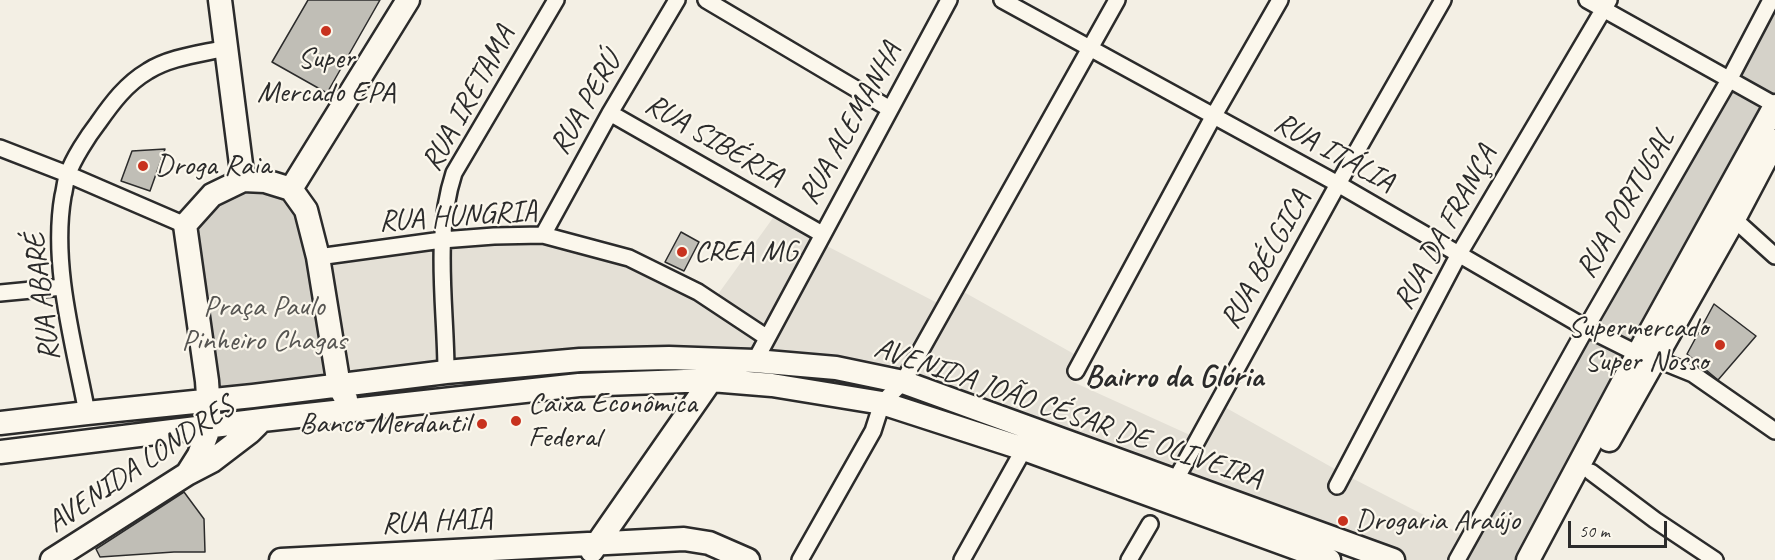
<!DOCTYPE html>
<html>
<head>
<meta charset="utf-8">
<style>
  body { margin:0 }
  #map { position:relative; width:1775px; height:560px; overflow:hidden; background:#f3efe4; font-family:Caveat,sans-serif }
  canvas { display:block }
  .scale { position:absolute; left:1568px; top:521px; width:99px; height:27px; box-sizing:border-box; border:3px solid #2b2b2b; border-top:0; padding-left:8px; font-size:18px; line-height:21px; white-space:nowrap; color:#2b2b2b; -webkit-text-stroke:4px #fbf7ec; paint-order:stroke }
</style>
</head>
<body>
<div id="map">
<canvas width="1775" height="560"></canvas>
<div class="scale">50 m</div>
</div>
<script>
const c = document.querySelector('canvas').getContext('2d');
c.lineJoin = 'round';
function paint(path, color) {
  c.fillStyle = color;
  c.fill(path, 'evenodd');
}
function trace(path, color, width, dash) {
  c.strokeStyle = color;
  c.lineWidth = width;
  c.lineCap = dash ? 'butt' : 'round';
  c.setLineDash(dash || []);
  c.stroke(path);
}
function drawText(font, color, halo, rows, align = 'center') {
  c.font = font + ' Caveat,sans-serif';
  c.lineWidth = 4.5;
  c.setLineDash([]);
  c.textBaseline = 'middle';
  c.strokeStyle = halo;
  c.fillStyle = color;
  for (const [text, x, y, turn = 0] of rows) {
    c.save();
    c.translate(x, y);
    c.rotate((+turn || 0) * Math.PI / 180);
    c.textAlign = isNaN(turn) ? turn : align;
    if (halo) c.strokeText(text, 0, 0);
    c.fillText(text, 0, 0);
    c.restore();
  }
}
paint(new Path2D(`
  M783 204 823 244 951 310 962 291 1083 359 1071 381 1201 440 1221 405 1342 473 1461 534 1449 560H1399L911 379 755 353 346 384 325 256 557 232 716 297Z`), '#e4e0d6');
paint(new Path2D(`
  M1775 6V99L1523 560H1465V555C1571 374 1678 193 1775 6Z
  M241 184 295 198 334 379 214 394 188 226Z`), '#d5d2c9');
const building = new Path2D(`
  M308 0H380L327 93 272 62Z
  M165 149 150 191 121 181 132 151Z
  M681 232 699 242 684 271 665 262Z
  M1714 304 1756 336 1718 380 1687 354Z
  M184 492 204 519 205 552H174L100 557 96 549Z`);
paint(building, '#c0beb6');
trace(building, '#2b2b2b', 1.5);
const street = new Path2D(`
  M706 0 890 109
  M1002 0 1338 184 1586 328 1638 354 1656 359 1693 374 1775 431
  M1587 0 1775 105
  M610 113 822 234
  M0 148 67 174 185 225
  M1734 219 1775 256
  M543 235 610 113 677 0
  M318 257 442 240 494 236 543 235 629 258 698 292 766 337
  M0 293 63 287
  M755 361 949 0
  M1076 371 1213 117 1280 0
  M446 372C446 307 433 237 454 173L556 0
  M87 413C74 344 51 265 63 196 65 189 65 181 68 174 73 159 88 136 98 123 112 103 126 84 148 71 170 57 200 54 226 48
  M1591 472 1655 520 1715 560
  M1175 481 1338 184 1443 0
  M1337 486 1459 254 1609 0
  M800 560 873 431 882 403 903 382 1117 0
  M962 560 1024 449
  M1129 560 1150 524
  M1457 560 1586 328 1729 80 1771 0`);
const secondary = new Path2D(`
  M220 0 243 180
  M291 189 408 0
  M0 423 87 413 253 396 446 372 580 360 669 358 755 361 836 368 903 382 1393 560
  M1609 440 1734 219 1775 141
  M0 452 262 420 579 385 711 380 772 385 882 403 1024 449 1329 560
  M187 474 199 455 210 426 207 381 185 225 212 195 243 180 265 181 291 189 306 210 318 257 339 386 346 399
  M592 551 711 380
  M52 560 187 474 212 461 250 432 262 420
  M281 560 684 539 709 543 748 560
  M1528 560 1638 354 1775 106`);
trace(street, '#2b2b2b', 20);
trace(secondary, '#2b2b2b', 27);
trace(street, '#fbf7ec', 15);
trace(secondary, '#fbf7ec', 22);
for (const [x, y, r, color] of [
  [326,31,6,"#c8321e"],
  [143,166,6,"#c8321e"],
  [682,252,6,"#c8321e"],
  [1720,345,6,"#c8321e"],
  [516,421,6,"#c8321e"],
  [482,424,6,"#c8321e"],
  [1343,521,6,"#c8321e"]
]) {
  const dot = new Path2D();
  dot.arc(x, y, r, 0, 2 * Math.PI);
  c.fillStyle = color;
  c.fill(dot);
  trace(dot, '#fbf7ec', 2);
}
drawText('30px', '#2b2b2b', '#fbf7ec', [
  ["Super",326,59,"center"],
  ["Mercado EPA",326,93,"center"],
  ["Droga Raia",155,166],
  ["CREA MG",694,252],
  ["Supermercado",1708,328,"right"],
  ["Super Nosso",1708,362,"right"],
  ["Caixa Econômica",528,404],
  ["Federal",528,438],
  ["Banco Merdantil",470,424,"right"],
  ["Drogaria Araújo",1355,521]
], 'left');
drawText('30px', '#2b2b2b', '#fbf7ec', [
  ["RUA IRETAMA",469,99,-61],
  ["RUA PERÚ",586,104,-60],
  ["RUA ALEMANHA",851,124,-61],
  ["RUA SIBÉRIA",714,141,30],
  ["RUA ITÁLIA",1334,153,29],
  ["RUA PORTUGAL",1626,204,-60],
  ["RUA HUNGRIA",458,217,-4],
  ["RUA DA FRANÇA",1446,228,-61],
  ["RUA BÉLGICA",1266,260,-61],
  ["RUA ABARÉ",43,297,-97],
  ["AVENIDA JOÃO CÉSAR DE OLIVEIRA",1068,414,19],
  ["AVENIDA LONDRES",141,465,-34],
  ["RUA HAIA",437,522,-3]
]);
drawText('30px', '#565552', '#fbf7ec', [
  ["Praça Paulo",264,307],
  ["Pinheiro Chagas",264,341]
]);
drawText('bold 32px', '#2b2b2b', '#fbf7ec', [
  ["Bairro da Glória",1174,378]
]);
</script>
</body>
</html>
